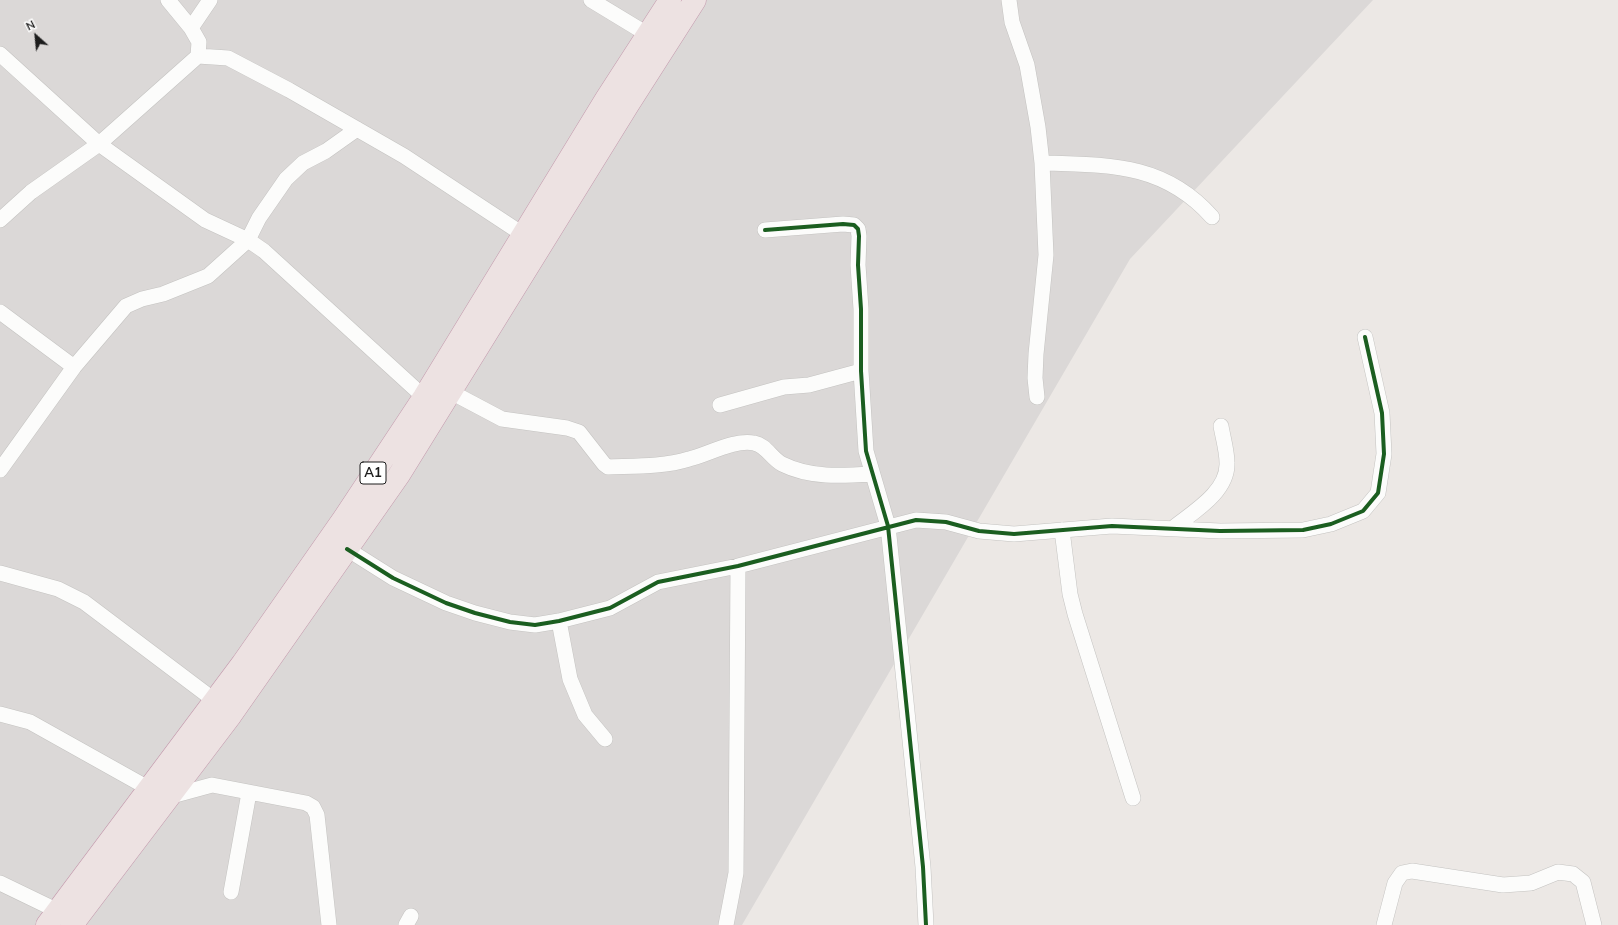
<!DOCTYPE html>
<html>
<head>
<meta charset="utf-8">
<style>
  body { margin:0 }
  #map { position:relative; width:1618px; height:925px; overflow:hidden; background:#ece8e5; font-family:Mulish,sans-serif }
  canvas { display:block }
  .north { position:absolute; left:16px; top:16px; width:40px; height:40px; -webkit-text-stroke:3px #fff; paint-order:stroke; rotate:333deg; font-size:11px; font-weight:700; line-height:16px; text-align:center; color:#1d1d1d }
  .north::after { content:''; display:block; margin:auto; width:14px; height:18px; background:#1d1d1d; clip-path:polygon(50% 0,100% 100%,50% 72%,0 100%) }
</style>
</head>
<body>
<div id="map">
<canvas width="1618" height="925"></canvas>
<div class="north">N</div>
</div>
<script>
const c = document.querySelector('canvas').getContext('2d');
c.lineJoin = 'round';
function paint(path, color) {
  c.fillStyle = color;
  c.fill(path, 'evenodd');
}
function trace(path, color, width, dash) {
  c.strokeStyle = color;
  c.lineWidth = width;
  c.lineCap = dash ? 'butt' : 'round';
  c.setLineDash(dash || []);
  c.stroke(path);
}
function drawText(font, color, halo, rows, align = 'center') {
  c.font = font + ' Mulish,sans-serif';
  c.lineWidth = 3.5;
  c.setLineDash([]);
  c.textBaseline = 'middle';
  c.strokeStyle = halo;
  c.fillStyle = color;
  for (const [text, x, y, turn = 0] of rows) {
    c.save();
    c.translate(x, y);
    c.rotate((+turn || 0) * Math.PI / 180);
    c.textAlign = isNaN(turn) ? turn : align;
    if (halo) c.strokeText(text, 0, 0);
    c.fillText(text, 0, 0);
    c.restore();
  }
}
paint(new Path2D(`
  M0 0H1373L1130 259 742 925H0Z`), '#dbd8d7');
const minor = new Path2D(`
  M591 0 647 34
  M1009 0 1012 22 1027 65 1038 127 1042 163 1046 255 1036 354 1035 378 1037 397
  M191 28 210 0
  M0 54 99 144 205 220 248 240 264 251 424 397
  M198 56 228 58 289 90 404 156 530 239
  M1042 163C1109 165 1164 163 1212 217
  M0 220 31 192 99 144 198 56 199 42 191 28 168 0
  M765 230 843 224 854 225 858 229 859 236 858 265 861 309V371L866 451 888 526 923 867 926 925
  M0 312 74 367
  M451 392 502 419 567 428 579 432 604 464 608 467C635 466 663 467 689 459 707 455 734 439 754 443 766 445 771 458 782 464 810 478 841 476 872 474
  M720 405 784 387 809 385 861 371
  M0 470 74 367 126 306 142 299 163 294 208 276 248 240 259 218 286 179 303 163 326 151 357 129
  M1173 528C1193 512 1228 492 1227 463 1227 451 1223 438 1221 426
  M1062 530 1070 594 1075 614 1133 798
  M347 549 393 578 446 603 475 613 510 622 535 625 559 621 610 608 658 582 738 566 916 520 946 522 979 531 1014 534 1112 526 1220 531 1303 530 1331 524 1363 511 1378 493 1384 454 1382 413 1365 337
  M0 573 58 589 84 602 214 700
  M559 621 570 679 585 715 605 739
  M0 714 30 722 148 788
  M168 797 212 785 306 803 313 807 317 815 329 925
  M0 883 58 911
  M231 892 249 793
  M406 925 411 916
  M726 925 736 873 738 566
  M1384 925 1395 883 1402 873 1412 871 1503 885 1531 883 1558 872 1573 874 1583 882 1594 925`);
const trunk = new Path2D(`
  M47 925 242 664 344 518 424 397 606 99 670 0
  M72 925 231 715 399 475 628 105 695 0`);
trace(minor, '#c4c3c1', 16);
trace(trunk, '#c499ad', 23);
trace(minor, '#fcfcfb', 15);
trace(trunk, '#ede2e2', 22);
trace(new Path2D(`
  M765 230 843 224 854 225 858 229 859 236 858 265 861 309V371L866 451 888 526 923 867 926 925
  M347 549 393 578 446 603 475 613 510 622 535 625 559 621 610 608 658 582 738 566 916 520 946 522 979 531 1014 534 1112 526 1220 531 1303 530 1331 524 1363 511 1378 493 1384 454 1382 413 1365 337`), '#1b5e20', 4);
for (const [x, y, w] of [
  [373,473,26]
]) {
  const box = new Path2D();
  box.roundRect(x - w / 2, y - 11, w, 22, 3);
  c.fillStyle = '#fff';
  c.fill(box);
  trace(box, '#1d1d1d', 1);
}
drawText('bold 13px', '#1d1d1d', null, [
  ["A1",373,473]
]);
</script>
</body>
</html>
